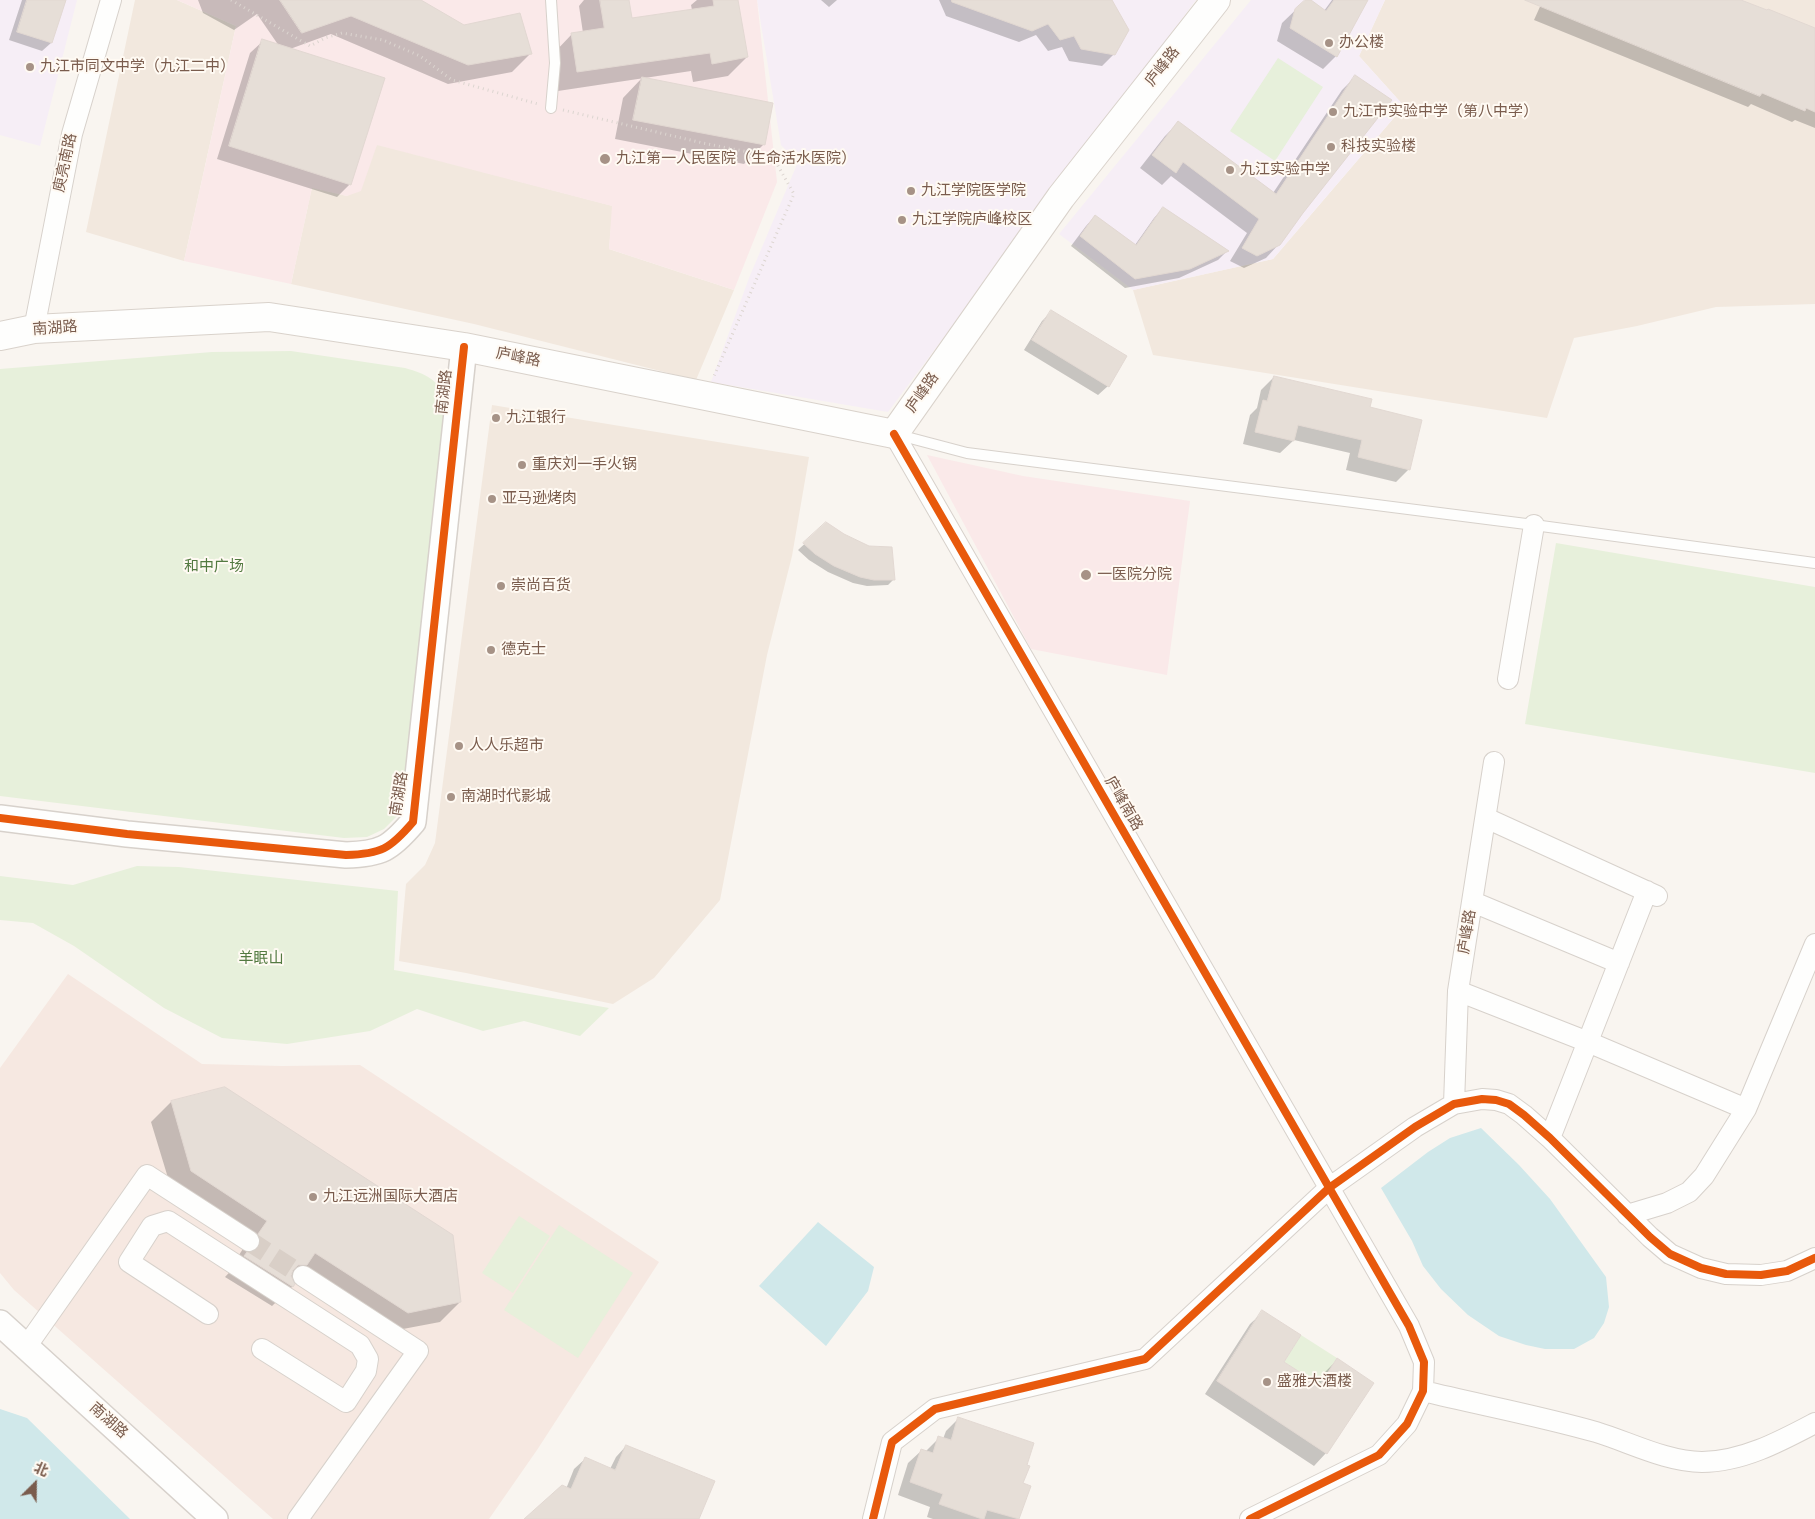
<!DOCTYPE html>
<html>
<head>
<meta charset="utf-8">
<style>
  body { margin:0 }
  #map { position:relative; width:1815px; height:1519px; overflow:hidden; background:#f9f5f0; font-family:"Nunito Sans","Noto Sans SC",sans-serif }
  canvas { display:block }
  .north { position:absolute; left:10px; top:1459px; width:50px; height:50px; -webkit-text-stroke:4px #fffaf3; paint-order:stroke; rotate:23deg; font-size:14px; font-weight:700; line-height:20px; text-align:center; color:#7a5c4d }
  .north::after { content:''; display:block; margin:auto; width:18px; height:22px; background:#7a5c4d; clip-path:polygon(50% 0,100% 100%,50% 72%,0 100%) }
</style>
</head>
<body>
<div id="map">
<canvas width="1815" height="1519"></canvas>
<div class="north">北</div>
</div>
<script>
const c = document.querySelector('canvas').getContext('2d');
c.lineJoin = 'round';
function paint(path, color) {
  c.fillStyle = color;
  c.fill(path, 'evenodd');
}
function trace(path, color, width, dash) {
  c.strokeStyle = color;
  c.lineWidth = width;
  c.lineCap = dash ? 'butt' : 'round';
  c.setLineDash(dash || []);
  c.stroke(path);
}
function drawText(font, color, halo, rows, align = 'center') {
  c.font = font + ' "Nunito Sans","Noto Sans SC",sans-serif';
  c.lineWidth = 4;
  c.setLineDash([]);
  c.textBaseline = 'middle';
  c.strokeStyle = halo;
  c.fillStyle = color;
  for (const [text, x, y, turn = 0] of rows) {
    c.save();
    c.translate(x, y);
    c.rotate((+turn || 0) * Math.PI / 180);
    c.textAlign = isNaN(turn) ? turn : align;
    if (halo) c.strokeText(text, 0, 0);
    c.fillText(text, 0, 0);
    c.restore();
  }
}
paint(new Path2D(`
  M135 0H177L236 26 184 261 86 232Z
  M1385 0H1815V304L1716 307 1637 326 1574 338 1547 418 1153 355 1133 290 1273 259 1404 106 1359 56Z
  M377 144 613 206 609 249 734 290 696 380 474 324 291 284 312 187 347 196Z
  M492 405 809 457 792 556 767 655 720 900 654 978 613 1004 466 973 399 961 406 884 425 865 435 843Z`), '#f2e8de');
paint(new Path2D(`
  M68 974 202 1064 282 1066 360 1065 659 1262 537 1450 489 1519H273L14 1290 0 1273V1068Z`), '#f6e8e1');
paint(new Path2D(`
  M0 0H77L40 146 0 135Z
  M757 0H1196L888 412 711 382 749 278 798 162 781 145Z
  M1251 0H1385L1359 56 1404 106 1273 259 1133 290 1059 234Z`), '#f6eef6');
paint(new Path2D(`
  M177 0H757L777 182 734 290 609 249 612 206 377 145 361 191 347 196 312 188 291 284 184 261 236 26Z
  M927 455 1023 476 1190 501 1167 675 1031 649Z`), '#fae9e9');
paint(new Path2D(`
  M1278 58 1323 87 1275 161 1230 131Z
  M291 351 405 368C427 374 437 380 449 400L405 789 399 814 384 829 367 837 344 838 0 796V369L212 352Z
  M1556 543 1815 587V773L1525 724Z
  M137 866 179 867 398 891 394 970 609 1008 580 1036 524 1021 483 1031 417 1009 370 1031 287 1044 222 1038 164 1008 74 946 33 923 0 920V876L73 885Z
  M519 1216 550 1236 513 1293 482 1273Z
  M559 1225 633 1273 578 1358 504 1310Z
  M1301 1335 1337 1358 1319 1385 1284 1362Z`), '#e7f0db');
paint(new Path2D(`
  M1481 1128 1519 1165 1550 1199 1606 1277 1609 1307 1604 1323 1594 1338 1574 1349H1545L1526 1345 1499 1336 1468 1315 1441 1289 1423 1266 1412 1241 1381 1188 1428 1152 1450 1138Z
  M818 1222 874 1267 868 1291 826 1346 759 1286Z
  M0 1409 27 1418 130 1519H0Z`), '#d0e8ea');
paint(new Path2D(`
  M22 0H64L51 43 42 51 9 40Z
  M198 0H419L464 26 531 53 512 72 448 84 331 34 290 49 350 184 337 197 217 159 250 53 263 41 279 46 257 14 234 30 203 13Z
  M584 0H628L631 20 692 10 691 5 697 0H737L747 57 728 76 693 82 691 71 558 91 553 54 572 34 583 33 579 6Z
  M821 0H837L829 7Z
  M939 0H1110L1114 54 1102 66 1069 61 1062 47 1048 51 1036 35 1019 42 946 16Z
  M1306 0H1309L1324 11 1332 0H1367L1336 56 1323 69 1277 41 1282 23Z
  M1543 0H1739L1815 30V128L1795 120 1792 122 1751 104 1748 107 1534 20Z
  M1355 77 1302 213 1279 244 1266 258 1244 268 1230 261 1247 233 1171 176 1162 185 1140 168 1165 136 1178 123 1273 193 1342 90Z
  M642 78 764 144 744 164 615 139 623 98Z
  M1163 208 1227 251 1218 260 1179 278 1125 288 1071 246 1086 226 1095 216 1135 245 1154 218Z
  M1051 312 1108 386 1098 395 1024 350 1042 321Z
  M1274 377 1409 469 1396 482 1346 470 1350 453 1294 440 1280 453 1243 444 1250 415 1257 408 1261 390Z
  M826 524 894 579 888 585 867 586 853 583 828 572 809 560 798 550Z
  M171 1102 460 1302 440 1322 387 1332 297 1273 291 1279 293 1284 292 1287 272 1306 225 1277 241 1260 239 1255 248 1241 172 1191 151 1122Z
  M1263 1312 1282 1362 1316 1384 1324 1373 1337 1360 1326 1453 1314 1466 1205 1394 1250 1324Z
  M959 1418 1022 1484 1029 1487 1018 1519H933L927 1517 930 1507 898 1495 908 1463 921 1451H926L939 1438 943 1439 946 1431Z
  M626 1446 698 1519H525L566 1489 574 1469 585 1459 610 1469 616 1457Z`), '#0003');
const building = new Path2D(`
  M27 0H66L52 43 17 32Z
  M280 0H421L464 25 520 13 532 54 468 65 351 16 302 33Z
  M600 0H629L632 18 714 6 713 0H738L748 57 712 64 710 53 577 72 571 33 604 28Z
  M952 0H1112L1129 30 1115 55 1081 49 1074 36 1060 40 1048 24 1032 31 952 2Z
  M1305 0H1311L1326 11 1334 0H1368L1337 57 1290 28 1295 9Z
  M1525 0H1741L1767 10 1768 9 1815 28V112L1806 108 1805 111 1762 93 1760 96Z
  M262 39 385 78 351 185 229 146Z
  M1355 75 1392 100 1303 213 1280 245 1257 256 1242 248 1259 219 1183 162 1176 173 1152 155 1178 121 1276 194Z
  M642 77 773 103 765 145 633 120Z
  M1163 207 1229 251 1190 269 1135 279 1080 236 1095 215 1136 245Z
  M1051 310 1127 356 1109 387 1032 340Z
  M1274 376 1372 399 1370 407 1422 420 1410 470 1358 457 1362 440 1298 425 1294 441 1255 432 1263 400 1267 401Z
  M826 522 844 534 869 546 892 547 895 580H874L860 577 834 566 815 554 803 543Z
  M225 1087 453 1235 461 1302 408 1313 315 1253 307 1265H298L293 1270 291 1276 295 1284 293 1287 244 1256 247 1252H254L259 1247 261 1241 258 1234 267 1221 191 1171 171 1101Z
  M1262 1310 1301 1335 1284 1362 1320 1385 1337 1358 1374 1383 1327 1454 1217 1381Z
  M958 1417 1034 1443 1027 1465 1030 1466 1023 1483 1031 1486 1019 1519 987 1510 984 1519H982L939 1504 943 1494 910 1482 921 1449 933 1453 938 1436 951 1440Z
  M626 1445 715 1481 699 1519H524L562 1485 571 1489 585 1457 615 1470Z`);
paint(building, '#e6ded7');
trace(building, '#e2d8d2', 1);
trace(new Path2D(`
  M249 1241 303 1276`), '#d9cfc7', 20, [20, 10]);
const service = new Path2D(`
  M551 0 555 63 551 108
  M895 434 967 453 1534 525 1815 563`);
const minor = new Path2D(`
  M34 329 72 134 111 0
  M894 434 1409 1326 1424 1362 1423 1391 1407 1424 1379 1455 1250 1519
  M1508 679 1534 525
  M1486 818 1657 896
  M1473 902 1619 963
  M1458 991 1588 1042 1746 1109
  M1454 1104 1458 991 1494 762
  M1550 1138 1647 891
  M1627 1215 1667 1203 1689 1192 1704 1176 1746 1109 1815 944
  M208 1314 129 1262 152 1226 168 1221 360 1345 368 1359 366 1371 346 1402 262 1349
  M26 1347 147 1175 249 1241
  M1423 1391C1481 1405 1540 1416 1596 1432 1629 1442 1667 1462 1702 1462 1742 1462 1781 1441 1815 1423
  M298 1519 418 1351 303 1276
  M873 1519 892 1442 935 1409 1145 1359 1329 1188 1415 1127 1454 1104 1482 1099 1496 1100 1509 1104 1524 1115 1550 1138 1650 1237 1670 1254 1701 1268 1726 1274 1761 1275 1787 1271 1815 1258`);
const tertiary = new Path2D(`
  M0 818 127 834 346 855C381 854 390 849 413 822L464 347
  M0 1323 215 1519`);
const secondary = new Path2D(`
  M0 336 34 329 269 317 464 347 894 434 1061 197 1216 0`);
trace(service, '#d7d1cb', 12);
trace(minor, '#d7d1cb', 22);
trace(tertiary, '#d7d1cb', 28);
trace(secondary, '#d9d2cb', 30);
trace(new Path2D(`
  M231 0 310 46 325 38 342 33 383 40 420 56 452 80 538 104
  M563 110 703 143 773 157 794 194 714 376`), '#dcd5d0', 3, [1, 4]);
trace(service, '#fefefd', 10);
trace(minor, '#fefefd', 20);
trace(tertiary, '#fefefd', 25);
trace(secondary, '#fefefd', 28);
trace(new Path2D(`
  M894 434 1409 1326 1424 1362 1423 1391 1407 1424 1379 1455 1250 1519
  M0 818 127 834 346 855C381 854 390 849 413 822L464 347
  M873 1519 892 1442 935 1409 1145 1359 1329 1188 1415 1127 1454 1104 1482 1099 1496 1100 1509 1104 1524 1115 1550 1138 1650 1237 1670 1254 1701 1268 1726 1274 1761 1275 1787 1271 1815 1258`), '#e8590c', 8);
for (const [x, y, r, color] of [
  [1329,43,5,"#a69286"],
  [30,67,5,"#a69286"],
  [1333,112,5,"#a69286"],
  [1331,147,5,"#a69286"],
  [605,159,6,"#a69286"],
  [1230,170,5,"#a69286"],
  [911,191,5,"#a69286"],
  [902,220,5,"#a69286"],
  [496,418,5,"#a69286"],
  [522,465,5,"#a69286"],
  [492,499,5,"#a69286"],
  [1086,575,6,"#a69286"],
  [501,586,5,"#a69286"],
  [491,650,5,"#a69286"],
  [459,746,5,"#a69286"],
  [451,797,5,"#a69286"],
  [313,1197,5,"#a69286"],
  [1267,1382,5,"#a69286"]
]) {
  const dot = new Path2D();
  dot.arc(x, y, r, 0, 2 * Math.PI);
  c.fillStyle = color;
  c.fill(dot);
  trace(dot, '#fffaf3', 2);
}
drawText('15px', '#7a5c4d', '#fffaf3', [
  ["办公楼",1339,43],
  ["九江市同文中学（九江二中）",40,67],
  ["九江市实验中学（第八中学）",1343,112],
  ["科技实验楼",1341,147],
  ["九江第一人民医院（生命活水医院）",616,159],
  ["九江实验中学",1240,170],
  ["九江学院医学院",921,191],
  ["九江学院庐峰校区",912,220],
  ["九江银行",506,418],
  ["重庆刘一手火锅",532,465],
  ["亚马逊烤肉",502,499],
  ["一医院分院",1097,575],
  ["崇尚百货",511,586],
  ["德克士",501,650],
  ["人人乐超市",469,746],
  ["南湖时代影城",461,797],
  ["九江远洲国际大酒店",323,1197],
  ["盛雅大酒楼",1277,1382]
], 'left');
drawText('15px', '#7a5c4d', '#fffaf3', [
  ["庐峰路",1163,67,-52],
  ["庾亮南路",66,163,-78],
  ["南湖路",55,329,-4],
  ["庐峰路",518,358,11],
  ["南湖路",445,392,-84],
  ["庐峰路",923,393,-55],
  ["南湖路",400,794,-81],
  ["庐峰南路",1123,804,60],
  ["庐峰路",1468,932,-81],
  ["南湖路",108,1421,42]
]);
drawText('15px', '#537a41', '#fffaf3', [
  ["和中广场",214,567],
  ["羊眠山",261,959]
]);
</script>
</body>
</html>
